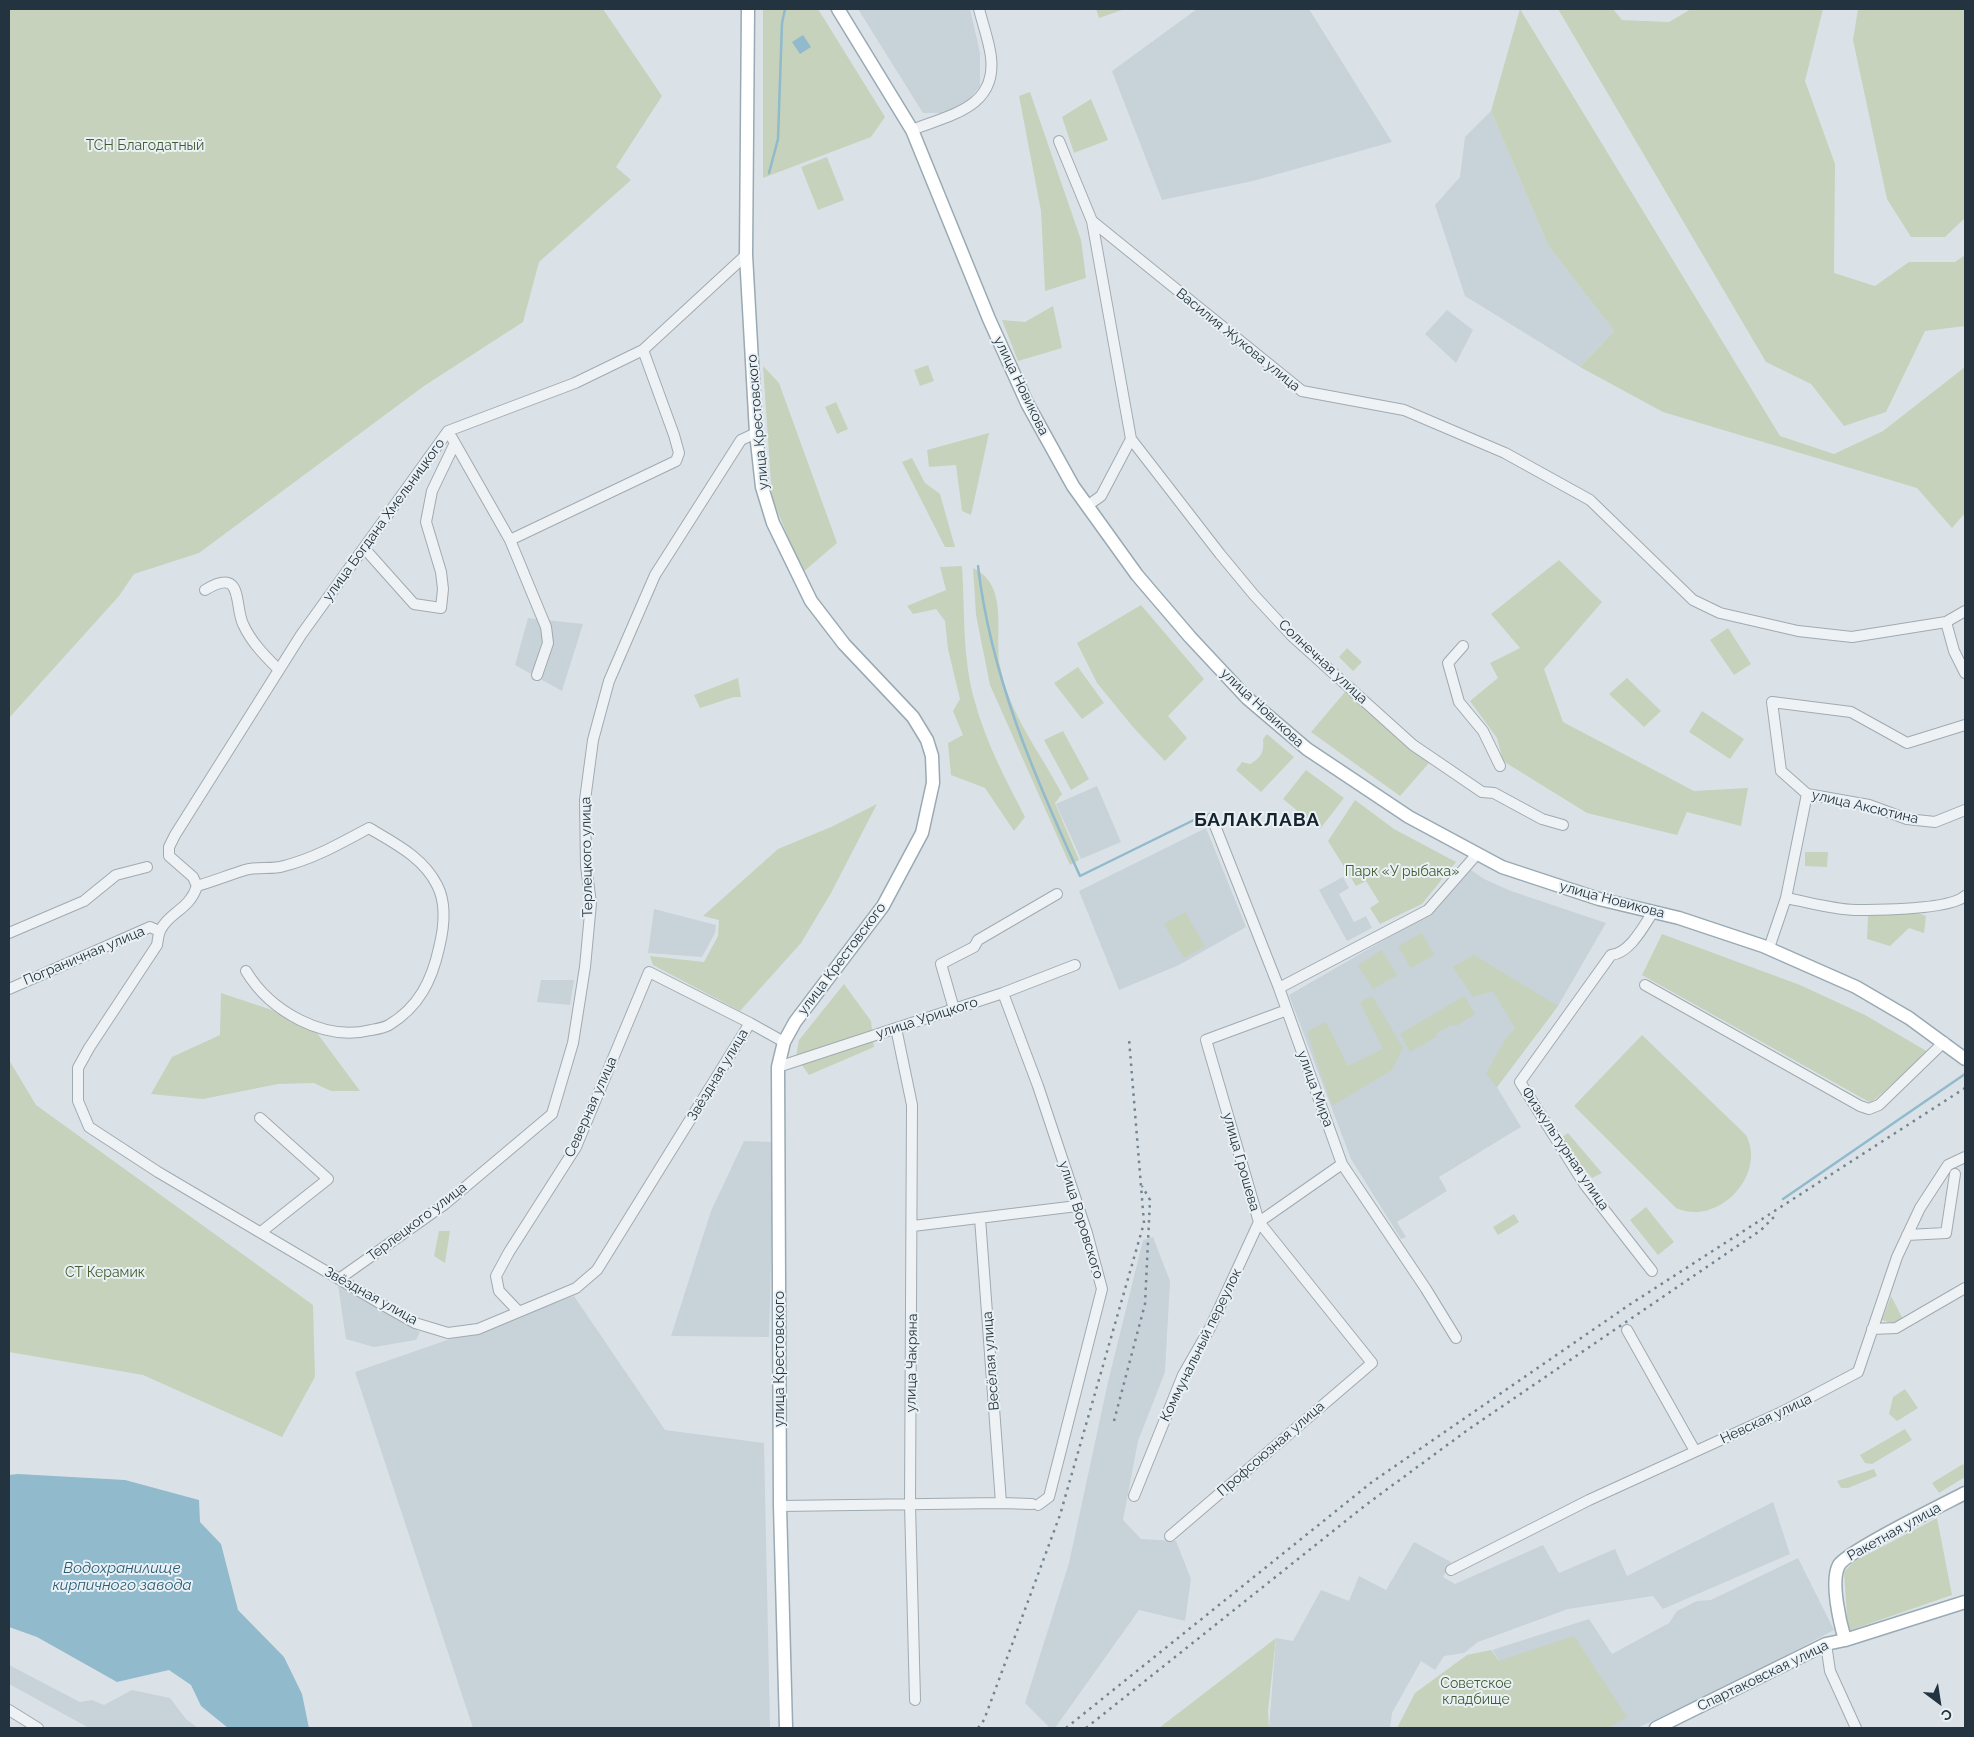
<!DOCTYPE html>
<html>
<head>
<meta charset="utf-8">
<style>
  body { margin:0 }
  #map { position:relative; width:1974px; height:1737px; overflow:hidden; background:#dbe2e7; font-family:Raleway,sans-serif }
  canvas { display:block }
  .frame { position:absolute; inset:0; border:10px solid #23333f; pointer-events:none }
  .north { position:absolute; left:1914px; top:1677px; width:50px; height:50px; -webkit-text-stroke:4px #eaf1f5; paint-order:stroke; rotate:149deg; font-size:14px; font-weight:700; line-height:20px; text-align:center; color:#23333f }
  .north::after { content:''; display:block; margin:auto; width:18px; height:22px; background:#23333f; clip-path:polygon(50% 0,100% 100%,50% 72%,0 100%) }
</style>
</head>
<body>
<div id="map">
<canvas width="1974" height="1737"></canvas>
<div class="frame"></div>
<div class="north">С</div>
</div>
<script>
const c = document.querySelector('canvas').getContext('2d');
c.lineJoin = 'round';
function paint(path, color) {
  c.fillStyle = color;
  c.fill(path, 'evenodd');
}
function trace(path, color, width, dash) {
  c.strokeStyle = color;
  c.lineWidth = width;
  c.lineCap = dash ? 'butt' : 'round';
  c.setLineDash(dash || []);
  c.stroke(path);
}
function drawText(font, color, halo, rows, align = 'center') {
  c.font = font + ' Raleway,sans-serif';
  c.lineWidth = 4;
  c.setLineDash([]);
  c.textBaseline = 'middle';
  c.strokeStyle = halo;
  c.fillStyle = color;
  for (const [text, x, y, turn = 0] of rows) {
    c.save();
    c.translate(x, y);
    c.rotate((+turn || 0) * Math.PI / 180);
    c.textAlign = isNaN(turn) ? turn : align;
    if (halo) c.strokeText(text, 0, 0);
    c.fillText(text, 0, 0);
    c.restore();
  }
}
paint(new Path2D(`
  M858 9H970L980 53V86L964 106 942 113H923Z
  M1197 9H1309L1392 142 1253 181 1162 200 1112 71Z
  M1491 111 1548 245 1614 331 1580 367 1465 296 1435 205 1460 177 1465 137Z
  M1447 310 1473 330 1456 363 1425 334Z
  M528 618 583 624 562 691 515 665Z
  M1097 786 1121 842 1081 859 1056 804Z
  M1206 828 1246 927 1179 965 1119 990 1079 891Z
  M1471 870 1484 879 1511 891 1606 923 1558 1006 1497 1087 1521 1127 1439 1177 1447 1191 1397 1222 1406 1237 1401 1239 1351 1159 1289 995 1436 910Z
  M1343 877 1349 888 1339 894 1354 922 1366 916 1372 928 1347 941 1319 890Z
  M654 909 716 925 715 933 702 957 648 953Z
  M541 980H574L570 1005 537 1002Z
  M744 1141 774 1142 769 1337 671 1336 711 1211Z
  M1153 1237 1170 1281 1165 1372 1138 1441 1123 1520 1141 1539 1176 1541 1191 1579 1185 1621 1139 1610 1055 1728H1050L1025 1703 1069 1563 1108 1382 1143 1240Z
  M338 1285 420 1332 416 1340 374 1347 346 1339Z
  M574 1296 665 1430 764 1443 770 1728H473L355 1372Z
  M1773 1502 1790 1554 1663 1609 1653 1596 1568 1609 1478 1642 1464 1653 1444 1656 1435 1670 1421 1661 1392 1713 1390 1728H1269L1276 1638 1293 1641 1321 1590 1349 1601 1359 1576 1386 1590 1414 1542 1451 1562 1443 1577 1455 1584 1543 1545 1559 1573 1615 1549 1627 1576Z
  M1798 1558 1834 1630 1724 1688 1637 1728H1544L1492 1650 1589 1619 1612 1654 1669 1623 1677 1611 1697 1601 1711 1600Z
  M9 1665 80 1702 92 1700 104 1705 132 1690 170 1698 186 1719 198 1728H89L9 1684Z`), '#c8d2d9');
paint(new Path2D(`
  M9 9H603L662 96 616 167 631 180 539 262 523 322 424 386 199 553 134 574 119 596 9 718Z
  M763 9H818L885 117 871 137 763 178Z
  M1096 9H1125L1099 18Z
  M1520 9 1780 436 1834 454 1883 431 1965 367V513L1952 528 1917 488 1663 412 1580 367 1614 331 1548 245 1491 111Z
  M1558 9H1613L1622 20 1669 22 1691 9H1823L1805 81 1835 164 1834 273 1875 286 1909 262H1955L1965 255V326L1925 331 1886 412 1844 426 1811 384 1766 362Z
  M1858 9H1965V218L1945 237H1911L1887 199 1853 40Z
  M1030 92 1081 240 1086 278 1045 291 1041 211 1019 96Z
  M1091 99 1108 140 1074 153 1062 117Z
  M827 157 844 200 818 210 801 167Z
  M1053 306 1062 348 1018 361 1002 320 1025 322Z
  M928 365 934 381 920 386 914 370Z
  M763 366 779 383 837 543 802 573 772 497Z
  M836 402 848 429 837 434 825 407Z
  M989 433 971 515 962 511 956 465 929 467 927 450Z
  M912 458 925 483 940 494 955 547H945L902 462Z
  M1559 560 1602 602 1544 669 1563 722 1694 791 1748 788 1741 826 1687 812 1677 835 1587 813 1503 761 1497 738 1470 701 1498 678 1490 663 1520 648 1491 614Z
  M962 566C965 611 962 658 975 702 986 743 1006 780 1025 817L1014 831 985 788 951 775 948 743 963 735 953 711 960 699 948 649 945 621 936 609 913 614 907 606 946 590 940 567Z
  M973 568C1010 586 994 633 1000 666 1009 714 1040 752 1062 794L1055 803 1079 860 1070 865 990 685 976 615Z
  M1141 605 1204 679 1168 716 1187 738 1165 761 1133 727 1097 683 1077 643Z
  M1728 628 1751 664 1734 675 1710 640Z
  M1347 648 1362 662 1353 671 1339 657Z
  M1078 667 1104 703 1082 719 1054 683Z
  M738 678 741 697H734L700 708 694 695Z
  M1627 678 1661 711 1644 727 1609 694Z
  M1345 692 1429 763 1400 796 1311 732Z
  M1702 711 1744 739 1730 759 1689 732Z
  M1063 731 1089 779 1071 790 1044 740Z
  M1267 734 1294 757 1261 792 1236 770 1242 762 1250 764C1262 757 1264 752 1263 739Z
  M1306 770 1344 798 1320 829 1283 799Z
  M1355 800 1394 829 1456 862 1422 904 1380 924 1370 908 1379 902 1366 881 1356 886 1328 841Z
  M877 804 831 893 801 943 740 1011 653 965 650 956 704 962 718 936 719 920 703 916 778 849 831 827Z
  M1805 852H1828L1827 867 1805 866Z
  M1185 912 1205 946 1184 958 1164 924Z
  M1915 912 1926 916 1924 933 1909 928 1890 946 1867 939 1868 915Z
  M1422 933 1434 955 1411 968 1398 946Z
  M1662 934 1800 985 1865 1015 1928 1052 1871 1103 1642 975Z
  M1382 950 1397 975 1373 989 1358 965Z
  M1474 955 1558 1006 1497 1087 1486 1074 1504 1041 1515 1028 1493 991 1473 997 1453 967Z
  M844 984 871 1021 874 1047 809 1075 796 1057 799 1040Z
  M221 993 272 1010 317 1033 360 1091H331L314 1083 278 1084 203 1099 151 1094 172 1057 220 1035Z
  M1372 996 1403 1048 1392 1070 1332 1106 1307 1032 1326 1022 1348 1066 1383 1049 1360 1002Z
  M1464 996 1475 1014 1456 1026 1451 1025 1437 1033 1436 1037 1410 1052 1400 1034Z
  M1642 1035 1746 1135C1767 1175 1718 1227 1676 1208L1574 1106Z
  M9 1060 36 1105 313 1305 315 1377 282 1437 143 1375 9 1352Z
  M1568 1133 1602 1173 1592 1178 1559 1139Z
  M1646 1207 1674 1242 1658 1255 1630 1220Z
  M1514 1214 1519 1222 1498 1235 1493 1227Z
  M439 1231H450L445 1263 434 1256Z
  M1891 1296 1903 1319 1897 1325 1882 1320Z
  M1905 1389 1918 1408 1897 1421 1889 1414 1893 1397Z
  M1905 1429 1912 1440 1872 1464 1865 1463 1860 1455Z
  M1963 1464 1965 1468V1477L1939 1493 1932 1483Z
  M1874 1469 1877 1476 1848 1488H1841L1837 1481Z
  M1937 1518 1952 1595 1848 1631 1844 1572 1853 1562Z
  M1574 1636 1627 1717 1609 1728H1397L1415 1693 1467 1655 1491 1650 1499 1661Z
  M1276 1638 1268 1711 1269 1728H1159Z`), '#c6d2bb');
paint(new Path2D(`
  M803 35 811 47 800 54 792 42Z
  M18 1474 125 1480 199 1500 200 1522 221 1544 238 1610 284 1657 302 1694 309 1728H228L201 1706 191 1685 169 1670 117 1682 37 1637 9 1627V1475Z`), '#91bacc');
trace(new Path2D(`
  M769 173 778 139 782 23 785 9
  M978 566C991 677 1034 775 1080 876L1204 815
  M1783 1199 1965 1074`), '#91bacc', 2.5);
const minor = new Path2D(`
  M912 130C949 115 997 108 991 57 989 41 983 25 979 9
  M1059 141 1092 221 1131 439 1101 496 1087 506
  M1092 221 1302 391 1404 410 1505 453 1590 500 1693 600 1720 613 1798 631 1852 637 1946 622 1965 611
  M746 255 643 350 575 383 448 431 301 635 175 835 169 847V856L193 877 197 886C190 909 170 912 161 929 158 934 158 940 157 945L89 1048 78 1068V1101L89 1127 158 1172 383 1305 415 1323 448 1333 478 1329 576 1288 597 1270 750 1023 784 1042
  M452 438 510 540 546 627 548 643 537 675
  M1131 439 1220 554 1254 595 1292 636 1413 745 1482 792 1494 793 1542 819 1563 825
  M510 540 676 461 679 453 674 435 643 350
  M364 548 414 604 441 608 443 589 441 572 426 522 432 491 455 443
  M205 590C244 566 234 605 243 624 251 642 265 656 279 670
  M1946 622 1954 651 1965 673
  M1463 646 1448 663 1459 702 1483 731 1500 766
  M1965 725 1907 743 1851 712 1772 702 1781 771 1807 794 1869 805 1907 819 1935 822 1965 810
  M1212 818 1279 988 1342 1164 1426 1289 1456 1338
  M197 886C214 881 229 875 245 870 257 866 272 870 284 866 315 858 341 843 369 828 394 843 423 857 437 885 447 904 444 928 439 948 432 980 419 1007 389 1025 384 1028 377 1029 371 1030 324 1042 270 1011 246 971
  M1786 898C1808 902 1832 909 1855 910 1878 910 1949 910 1965 896
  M9 933 84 901 116 875 147 867
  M1769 948 1786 898 1807 794
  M1645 985 1860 1106 1869 1109 1879 1105 1944 1042
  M1279 988 1428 910 1477 854
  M9 989 150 927 159 931
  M1003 993 1038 1086 1087 1233 1102 1289 1049 1497 1038 1505
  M954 1009 941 964 974 947 978 940 1057 894
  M896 1028 912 1105 910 1504 915 1700
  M778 1067 1003 993 1075 965
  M260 1118 328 1179 261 1232
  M980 1218 1001 1503
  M913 1226 1077 1206
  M1907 1235 1946 1233 1955 1174
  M1652 1271 1585 1185 1520 1082 1611 955C1630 953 1643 927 1653 912
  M339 1279 445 1204 552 1114 573 1043 585 967 591 903 586 866 585 800 593 740 609 681 655 575 741 440 756 433
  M518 1311 499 1291 496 1276 509 1252 576 1147 649 972 750 1023
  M1872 1329 1896 1328 1965 1288
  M1627 1330 1695 1451
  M1134 1496 1183 1375 1210 1328 1259 1222 1342 1164
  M780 1506 1001 1503 1032 1504
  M1170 1536 1372 1363 1259 1222 1206 1040 1287 1010
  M1451 1570 1589 1500 1784 1411 1858 1372 1897 1257 1920 1208 1948 1165 1965 1157
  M1826 1644 1830 1671 1856 1728
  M9 1710 38 1728`);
const major = new Path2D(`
  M748 9 746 255 756 433 762 487 773 523 811 601 844 644 913 717 927 740 932 756 933 783 922 833 883 906 795 1022 784 1042 778 1067 780 1506 786 1728
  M838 9 912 130 989 319 1027 403 1073 486 1137 575 1190 637 1247 698 1307 749 1409 817 1502 867 1599 899 1679 918 1763 946 1856 987 1909 1018 1965 1059
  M1845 1640C1840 1623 1830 1581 1839 1565 1846 1552 1946 1503 1965 1493
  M1656 1728 1826 1644 1845 1640 1965 1602`);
trace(minor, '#a0aab1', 12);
trace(major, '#99aab4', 15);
trace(minor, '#eef2f5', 10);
trace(major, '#fff', 12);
trace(new Path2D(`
  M1114 1421 1145 1304 1150 1200 1142 1186
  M978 1728 984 1720 1060 1515 1144 1223 1129 1039
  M1066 1728 1372 1482 1629 1305 1965 1088
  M1086 1728 1367 1504 1469 1429 1761 1230 1775 1216`), '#738592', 2.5, [2.5, 5]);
drawText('14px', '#415c2f', '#eaf1f5', [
  ["ТСН Благодатный",145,146],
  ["Парк «У рыбака»",1402,872],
  ["СТ Керамик",105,1273],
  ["Советское",1476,1684],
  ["кладбище",1476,1700]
]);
drawText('14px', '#23333f', '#eaf1f5', [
  ["Василия Жукова улица",1238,340,39],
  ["улица Новикова",1021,386,64],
  ["улица Крестовского",758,422,-95],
  ["улица Богдана Хмельницкого",384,520,-54],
  ["Солнечная улица",1323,662,43],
  ["улица Новикова",1262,708,43],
  ["улица Аксютина",1865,807,13],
  ["Терлецкого улица",587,857,-91],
  ["улица Новикова",1612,900,15],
  ["Пограничная улица",84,956,-23],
  ["улица Крестовского",842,959,-53],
  ["улица Урицкого",927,1018,-18],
  ["Звёздная улица",718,1075,-59],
  ["улица Мира",1315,1089,70],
  ["Северная улица",591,1107,-66],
  ["Физкультурная улица",1565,1149,56],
  ["улица Грошева",1241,1162,74],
  ["улица Воровского",1081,1220,73],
  ["Терлецкого улица",417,1222,-37],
  ["Звёздная улица",371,1296,29],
  ["Коммунальный переулок",1201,1345,-64],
  ["улица Крестовского",780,1359,-90],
  ["Весёлая улица",991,1361,-94],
  ["улица Чакряна",912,1363,-89],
  ["Невская улица",1766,1419,-25],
  ["Профсоюзная улица",1271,1449,-41],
  ["Ракетная улица",1894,1532,-29],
  ["Спартаковская улица",1763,1676,-26]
]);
drawText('italic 15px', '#2a5c76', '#eaf1f5', [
  ["Водохранилище",122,1568],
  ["кирпичного завода",122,1585]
]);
c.letterSpacing = '1px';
drawText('bold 19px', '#16242f', '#eaf1f5', [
  ["БАЛАКЛАВА",1257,820]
]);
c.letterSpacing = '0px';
</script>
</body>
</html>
